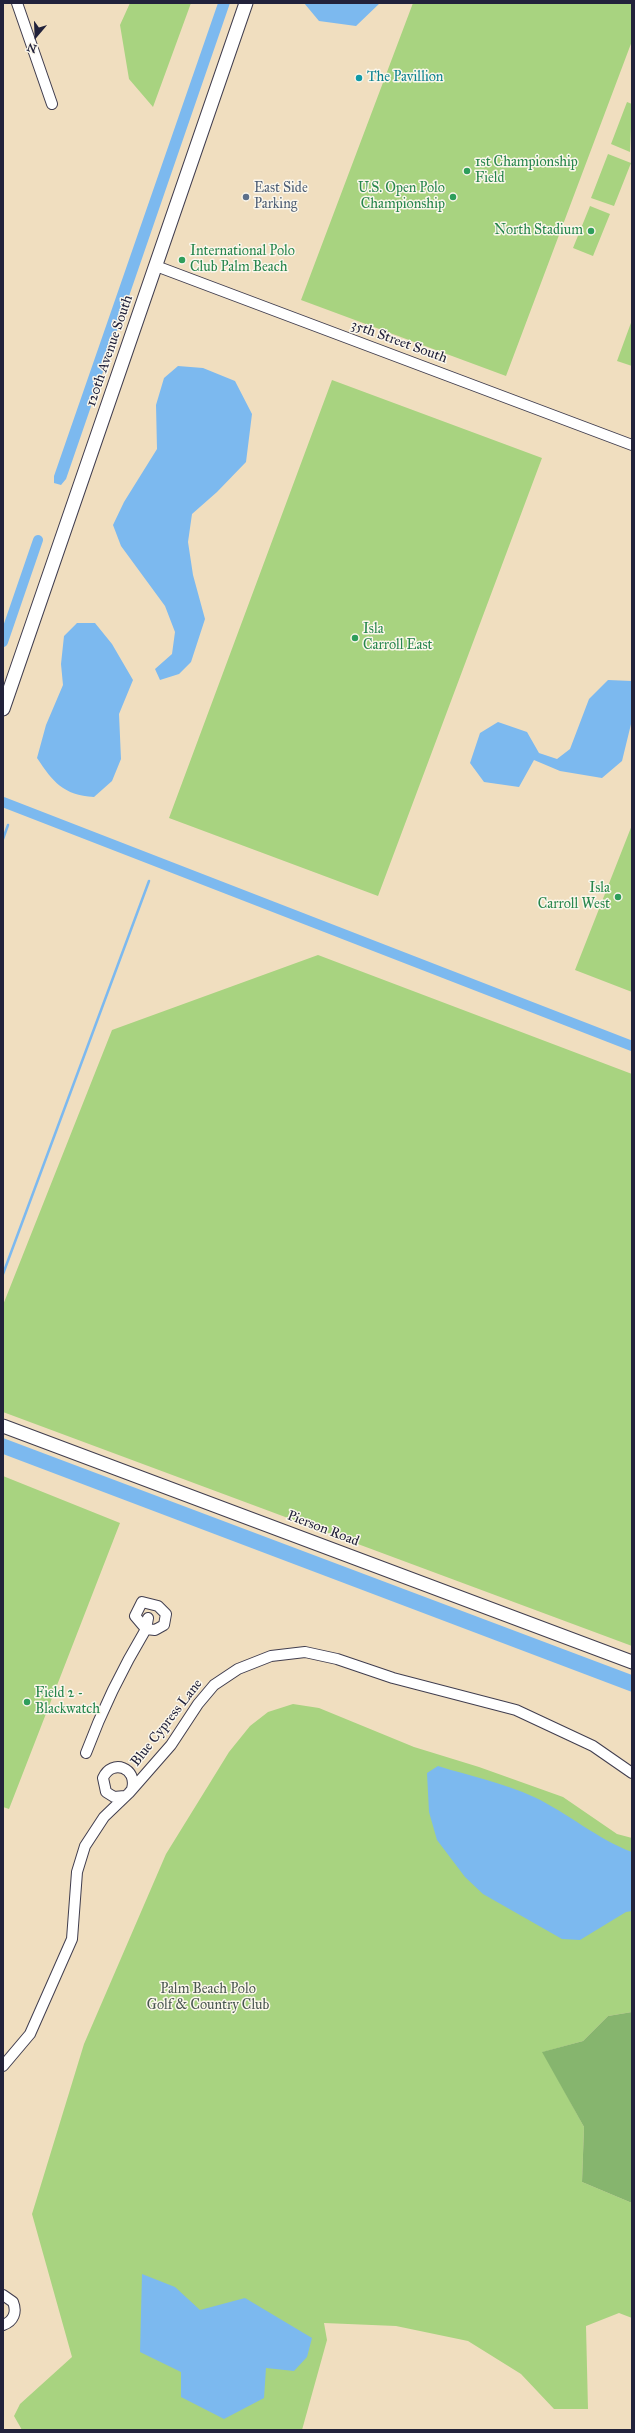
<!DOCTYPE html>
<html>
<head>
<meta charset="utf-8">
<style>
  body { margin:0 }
  #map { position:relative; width:635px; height:2433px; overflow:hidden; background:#f0debf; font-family:"IM FELL Great Primer",serif }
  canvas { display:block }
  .frame { position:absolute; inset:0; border:4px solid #22223b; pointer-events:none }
  .north { position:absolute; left:16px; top:16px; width:40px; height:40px; -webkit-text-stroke:3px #fbf7ec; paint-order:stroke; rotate:199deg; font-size:11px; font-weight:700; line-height:16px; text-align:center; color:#22223b }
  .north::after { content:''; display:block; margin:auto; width:14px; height:18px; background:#22223b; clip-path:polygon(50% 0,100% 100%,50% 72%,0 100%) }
</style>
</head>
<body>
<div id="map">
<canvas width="635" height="2433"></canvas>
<div class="frame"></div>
<div class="north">N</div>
</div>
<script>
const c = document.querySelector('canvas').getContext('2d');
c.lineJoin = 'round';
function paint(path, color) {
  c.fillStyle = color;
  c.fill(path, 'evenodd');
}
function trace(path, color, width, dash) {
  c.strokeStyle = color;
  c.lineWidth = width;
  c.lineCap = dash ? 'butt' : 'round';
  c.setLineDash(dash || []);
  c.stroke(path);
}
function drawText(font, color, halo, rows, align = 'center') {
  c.font = font + ' "IM FELL Great Primer",serif';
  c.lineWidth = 3;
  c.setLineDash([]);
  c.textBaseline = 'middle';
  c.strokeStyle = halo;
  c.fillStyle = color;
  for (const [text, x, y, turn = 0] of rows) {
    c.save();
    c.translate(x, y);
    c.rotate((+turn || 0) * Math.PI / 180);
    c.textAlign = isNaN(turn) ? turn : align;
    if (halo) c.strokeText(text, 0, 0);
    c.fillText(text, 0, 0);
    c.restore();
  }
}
paint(new Path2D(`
  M130 3H191L153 107 129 79 120 25Z
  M413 3H632V41L506 376 301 300Z
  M627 102 632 104 630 152 611 144Z
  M608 154 631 163 614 206 591 198Z
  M590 206 610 214 593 256 573 248Z
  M632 320V366L617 361Z
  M332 380 542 458 378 896 169 818Z
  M632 825V992L575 970Z
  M318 955 632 1074V1646L3 1412V1305L112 1030Z
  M3 1476 120 1523 9 1809 3 1807Z
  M293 1704 319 1708 414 1747 479 1767 563 1797 617 1834 632 1838V2012L608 2016 583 2041 543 2052 584 2127 582 2182 632 2203V2318L619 2313 586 2326 588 2409H554L521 2374 468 2341 396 2326 324 2323 327 2340 302 2430H22L14 2416 20 2404 72 2357 32 2214 84 2044 166 1854 229 1752 250 1726 268 1712Z`), '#a8d380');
paint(new Path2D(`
  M632 2012V2203L582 2182 584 2127 542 2052 583 2041 608 2016Z`), '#86b56e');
paint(new Path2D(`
  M218 3H230L66 479 61 485 54 483V476Z
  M304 3H380L356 26 319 21Z
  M178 366 203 368 235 381 252 414 246 462 217 492 192 514 188 542 193 575 205 619 191 662 179 674 160 680 155 669 172 654 175 632 165 606 121 546 113 525 124 502 157 449 156 405 164 378Z
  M77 623H95L112 644 133 680 119 714 121 759 112 781 94 797C63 795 53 782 37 758L46 725 63 685 61 664 64 636Z
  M608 680 632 681V720L622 761 602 778 560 771 534 760 519 787 484 782 470 763 480 733 498 722 527 732 539 753 557 759 570 749 589 699Z
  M3 1438 632 1675V1692L3 1454Z
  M438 1766C470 1776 504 1783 534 1797 568 1813 597 1839 632 1852V1911L626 1912 580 1940 562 1939 483 1894 465 1877 437 1840 429 1812 427 1773Z
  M142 2274 175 2287 200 2310 245 2298 312 2338 307 2357 294 2371 266 2368 264 2398 224 2419 181 2397V2372L140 2352Z`), '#7cb9ef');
trace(new Path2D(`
  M3 839 8 825
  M3 1274 149 881`), '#7cb9ef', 2.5);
trace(new Path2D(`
  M3 642 38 540
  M3 802 632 1046`), '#7cb9ef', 10);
const minor = new Path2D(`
  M17 3 52 104
  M156 266 632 445
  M86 1753C102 1710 122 1669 146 1629L155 1630 164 1625 166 1614 158 1606 142 1602 135 1616 146 1629 148 1618
  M125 1796 114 1797 106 1792 103 1778C112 1758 138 1768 132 1789
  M3 2066 30 2034 72 1939 77 1872 85 1846 104 1817 129 1793 171 1745 198 1704 214 1685 238 1669 271 1656 305 1652 337 1659 393 1678 516 1710 593 1746 632 1773
  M3 2295 13 2302C17 2312 14 2321 3 2325`);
const tertiary = new Path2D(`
  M3 709 246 3
  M3 1426 632 1662`);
trace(minor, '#413e4f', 12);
trace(tertiary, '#413e4f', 15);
trace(minor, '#fff', 10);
trace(tertiary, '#fff', 13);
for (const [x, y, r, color] of [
  [359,78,4,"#0f9aa8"],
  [467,171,4,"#2e9e5b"],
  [246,197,4,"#5c6f8a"],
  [453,197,4,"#2e9e5b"],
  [591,231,4,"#2e9e5b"],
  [182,260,4,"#2e9e5b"],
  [355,638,4,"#2e9e5b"],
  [618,897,4,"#2e9e5b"],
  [27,1702,4,"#2e9e5b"]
]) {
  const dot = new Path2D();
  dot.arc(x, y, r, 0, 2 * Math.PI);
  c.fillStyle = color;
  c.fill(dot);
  trace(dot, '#fbf7ec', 1.5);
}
drawText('14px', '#0d838f', '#fbf7ec', [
  ["The Pavillion",367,78]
], 'left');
drawText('14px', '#27864d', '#fbf7ec', [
  ["1st Championship",475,163],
  ["Field",475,179],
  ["U.S. Open Polo",445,189,"right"],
  ["Championship",445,205,"right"],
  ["North Stadium",583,231,"right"],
  ["International Polo",190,252],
  ["Club Palm Beach",190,268],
  ["Isla",363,630],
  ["Carroll East",363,646],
  ["Isla",610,889,"right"],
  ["Carroll West",610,905,"right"],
  ["Field 2 -",35,1694],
  ["Blackwatch",35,1710]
], 'left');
drawText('14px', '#4e5e75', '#fbf7ec', [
  ["East Side",254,189],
  ["Parking",254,205]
], 'left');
drawText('14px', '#22223b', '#fbf7ec', [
  ["35th Street South",399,342,20],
  ["120th Avenue South",110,351,-71],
  ["Pierson Road",323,1529,21],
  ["Blue Cypress Lane",167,1723,-52]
]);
drawText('14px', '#4a5750', '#fbf7ec', [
  ["Palm Beach Polo",208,1990],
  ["Golf & Country Club",208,2006]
]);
</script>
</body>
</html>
